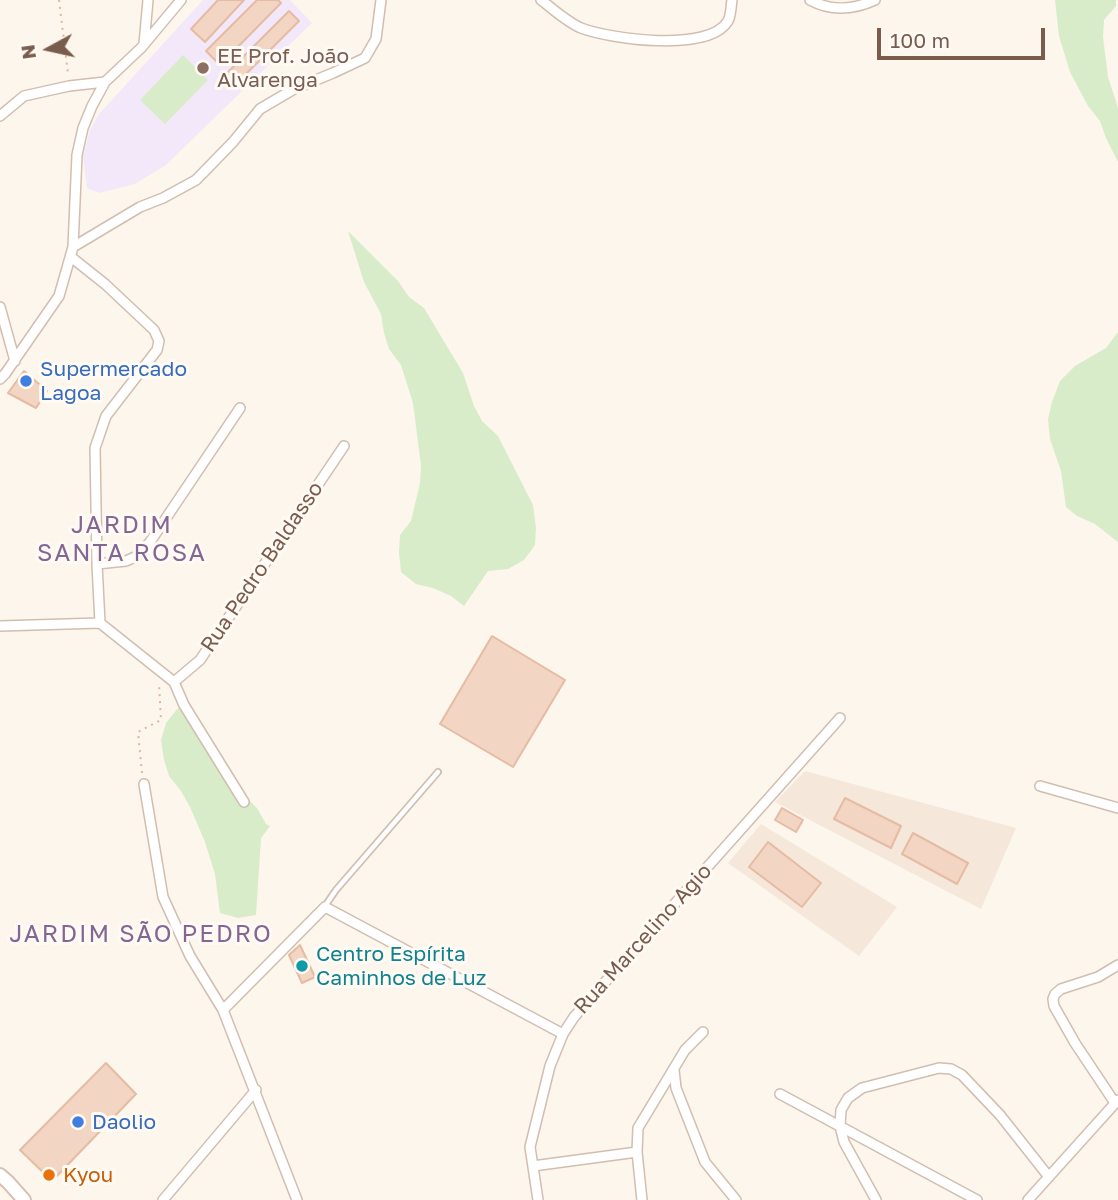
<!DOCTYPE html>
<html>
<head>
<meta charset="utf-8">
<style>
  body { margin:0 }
  #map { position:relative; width:1118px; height:1200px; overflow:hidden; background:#fdf6ec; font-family:"Golos Text",sans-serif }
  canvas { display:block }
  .north { position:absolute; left:14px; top:14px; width:70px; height:70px; -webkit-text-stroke:5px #fffaf3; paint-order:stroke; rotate:262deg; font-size:19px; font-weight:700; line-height:28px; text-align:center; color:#7a5c4d }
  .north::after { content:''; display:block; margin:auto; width:24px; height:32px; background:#7a5c4d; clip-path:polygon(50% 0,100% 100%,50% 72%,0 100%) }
  .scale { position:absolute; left:877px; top:28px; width:168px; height:32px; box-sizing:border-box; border:4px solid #7a5c4d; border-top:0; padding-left:9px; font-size:21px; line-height:24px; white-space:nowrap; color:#7a5c4d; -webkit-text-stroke:5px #fffaf3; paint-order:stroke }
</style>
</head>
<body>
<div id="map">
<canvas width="1118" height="1200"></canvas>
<div class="north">N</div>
<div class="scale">100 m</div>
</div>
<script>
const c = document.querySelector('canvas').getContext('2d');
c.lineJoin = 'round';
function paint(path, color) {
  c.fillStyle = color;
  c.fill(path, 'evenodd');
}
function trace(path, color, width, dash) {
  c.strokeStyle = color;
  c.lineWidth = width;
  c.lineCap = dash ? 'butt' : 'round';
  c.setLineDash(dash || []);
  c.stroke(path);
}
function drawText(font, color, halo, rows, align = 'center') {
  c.font = font + ' "Golos Text",sans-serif';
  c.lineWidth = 6;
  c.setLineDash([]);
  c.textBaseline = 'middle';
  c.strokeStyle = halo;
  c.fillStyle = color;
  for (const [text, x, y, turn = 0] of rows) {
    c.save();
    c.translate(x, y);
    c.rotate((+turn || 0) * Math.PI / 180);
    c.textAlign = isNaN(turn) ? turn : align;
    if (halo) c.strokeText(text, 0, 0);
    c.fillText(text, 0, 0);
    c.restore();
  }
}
paint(new Path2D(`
  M805 771 1016 828 981 909 775 802Z
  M761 824 897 907 859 956 728 863Z`), '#f5e8da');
paint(new Path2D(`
  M203 0H290L312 23 166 165 135 184 99 193 87 188 83 157 90 130 99 114Z`), '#f3e8fa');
paint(new Path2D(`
  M1055 0H1116V6L1104 20 1103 37 1108 77 1118 108V162L1106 138 1100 121 1088 106 1070 72 1059 36Z
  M183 55 208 80 165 124 140 100Z
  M348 231 398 281 409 297 424 308 463 373 474 406 482 421 498 436 533 505 536 528 535 545 524 560 508 569 488 571 464 606 451 596 433 588 416 584 401 572 399 552 400 535 411 521 420 483 421 466 413 403 401 365 389 349 384 333 381 314 364 282Z
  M1118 332V542L1095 524 1077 516 1066 507 1061 471 1050 439 1048 419 1052 402 1060 381 1075 366 1106 348Z
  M178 708 192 719 242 793 257 808 266 824 270 826 261 838 256 915 238 918 220 913 215 874 205 842 190 807 181 791 169 776 164 760 161 740 166 723Z`), '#d8ecc9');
const building = new Path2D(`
  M218 0H244L205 42 191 29Z
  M257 0H278L281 3 220 65 206 51Z
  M289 11 299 21 233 87 223 77Z
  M24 371 47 391 36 408 8 393Z
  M492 636 565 680 513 767 440 724Z
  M845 798 901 826 891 848 834 819Z
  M782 808 803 820 796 832 775 820Z
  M913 833 968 863 957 884 902 854Z
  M768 842 821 883 802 907 749 867Z
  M300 945 315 977 302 983 289 955Z
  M106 1063 136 1094 52 1181 20 1150Z`);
paint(building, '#f3d5c3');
trace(building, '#e6bba3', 2);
const service = new Path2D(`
  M325 906 336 890 438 772`);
const minor = new Path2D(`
  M541 0C553 9 567 22 581 28 610 39 709 53 728 21 731 16 731 6 732 0
  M810 0C832 12 853 10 875 0
  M144 44 148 0
  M0 116 24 96 69 86 105 82
  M73 247 140 207 163 198 196 180 233 142 260 109 294 89 333 73 365 58 376 39 381 0
  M71 257 105 284 154 330 159 341 157 350 106 416 95 448 97 564 100 623
  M0 307 15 361
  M0 379 5 374 59 296 73 247 77 155 83 128 92 106 105 82 141 48 181 0
  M97 564 126 561 137 556 150 542 240 408
  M0 626 100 623 174 682 184 705 244 802
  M174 682 200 660 344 446
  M144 784 163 897 190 956 223 1010 297 1200
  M1040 786 1118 808
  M223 1010 325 907 563 1034
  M674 1070 676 1088 705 1162 736 1200
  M780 1094 977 1200
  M1115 1103 1075 1043 1054 1006 1053 999 1055 994 1061 989 1098 977 1118 965
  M533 1166 637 1152
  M163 1200 256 1090
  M538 1200 530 1147 550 1066 563 1034 574 1017 840 718
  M642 1200 637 1152 638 1128 685 1050 703 1032
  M876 1200 844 1142 840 1126 841 1110 848 1098 862 1088 939 1068 951 1069 962 1075 1000 1115 1049 1177
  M1028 1200 1118 1100`);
const secondary = new Path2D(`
  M0 1175 8 1182 24 1200`);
trace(service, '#d1beb0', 8);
trace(minor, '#d1beb0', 12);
trace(secondary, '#d6c0b0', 16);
trace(new Path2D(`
  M59 0 68 74
  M142 773 138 732 161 720 159 684`), '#d9b8a5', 2, [2, 5]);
trace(service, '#fff', 4.5);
trace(minor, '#fff', 9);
trace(secondary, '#fff', 12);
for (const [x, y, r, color] of [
  [203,68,7,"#8d6e63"],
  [26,381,7,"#3f7fe0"],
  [302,966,7,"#0f9aa8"],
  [78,1122,7,"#3f7fe0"],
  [49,1175,7,"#e8710a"]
]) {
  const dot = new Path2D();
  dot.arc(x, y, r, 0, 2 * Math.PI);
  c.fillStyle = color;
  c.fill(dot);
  trace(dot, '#fffaf3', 2.5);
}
drawText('21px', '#785e54', '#fffaf3', [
  ["EE Prof. João",217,56],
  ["Alvarenga",217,80]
], 'left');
drawText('21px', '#366cbe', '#fffaf3', [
  ["Supermercado",40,369],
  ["Lagoa",40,393],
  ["Daolio",92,1122]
], 'left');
drawText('21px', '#7a5c4d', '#fffaf3', [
  ["Rua Pedro Baldasso",262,567,-56],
  ["Rua Marcelino Agio",643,939,-48]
]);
drawText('21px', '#0d838f', '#fffaf3', [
  ["Centro Espírita",316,954],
  ["Caminhos de Luz",316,978]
], 'left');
drawText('21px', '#c56008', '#fffaf3', [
  ["Kyou",63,1175]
], 'left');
c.letterSpacing = '2px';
drawText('24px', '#846695', '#fffaf3', [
  ["JARDIM",122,525],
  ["SANTA ROSA",122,553],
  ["JARDIM SÃO PEDRO",141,934]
]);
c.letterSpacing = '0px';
</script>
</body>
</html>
